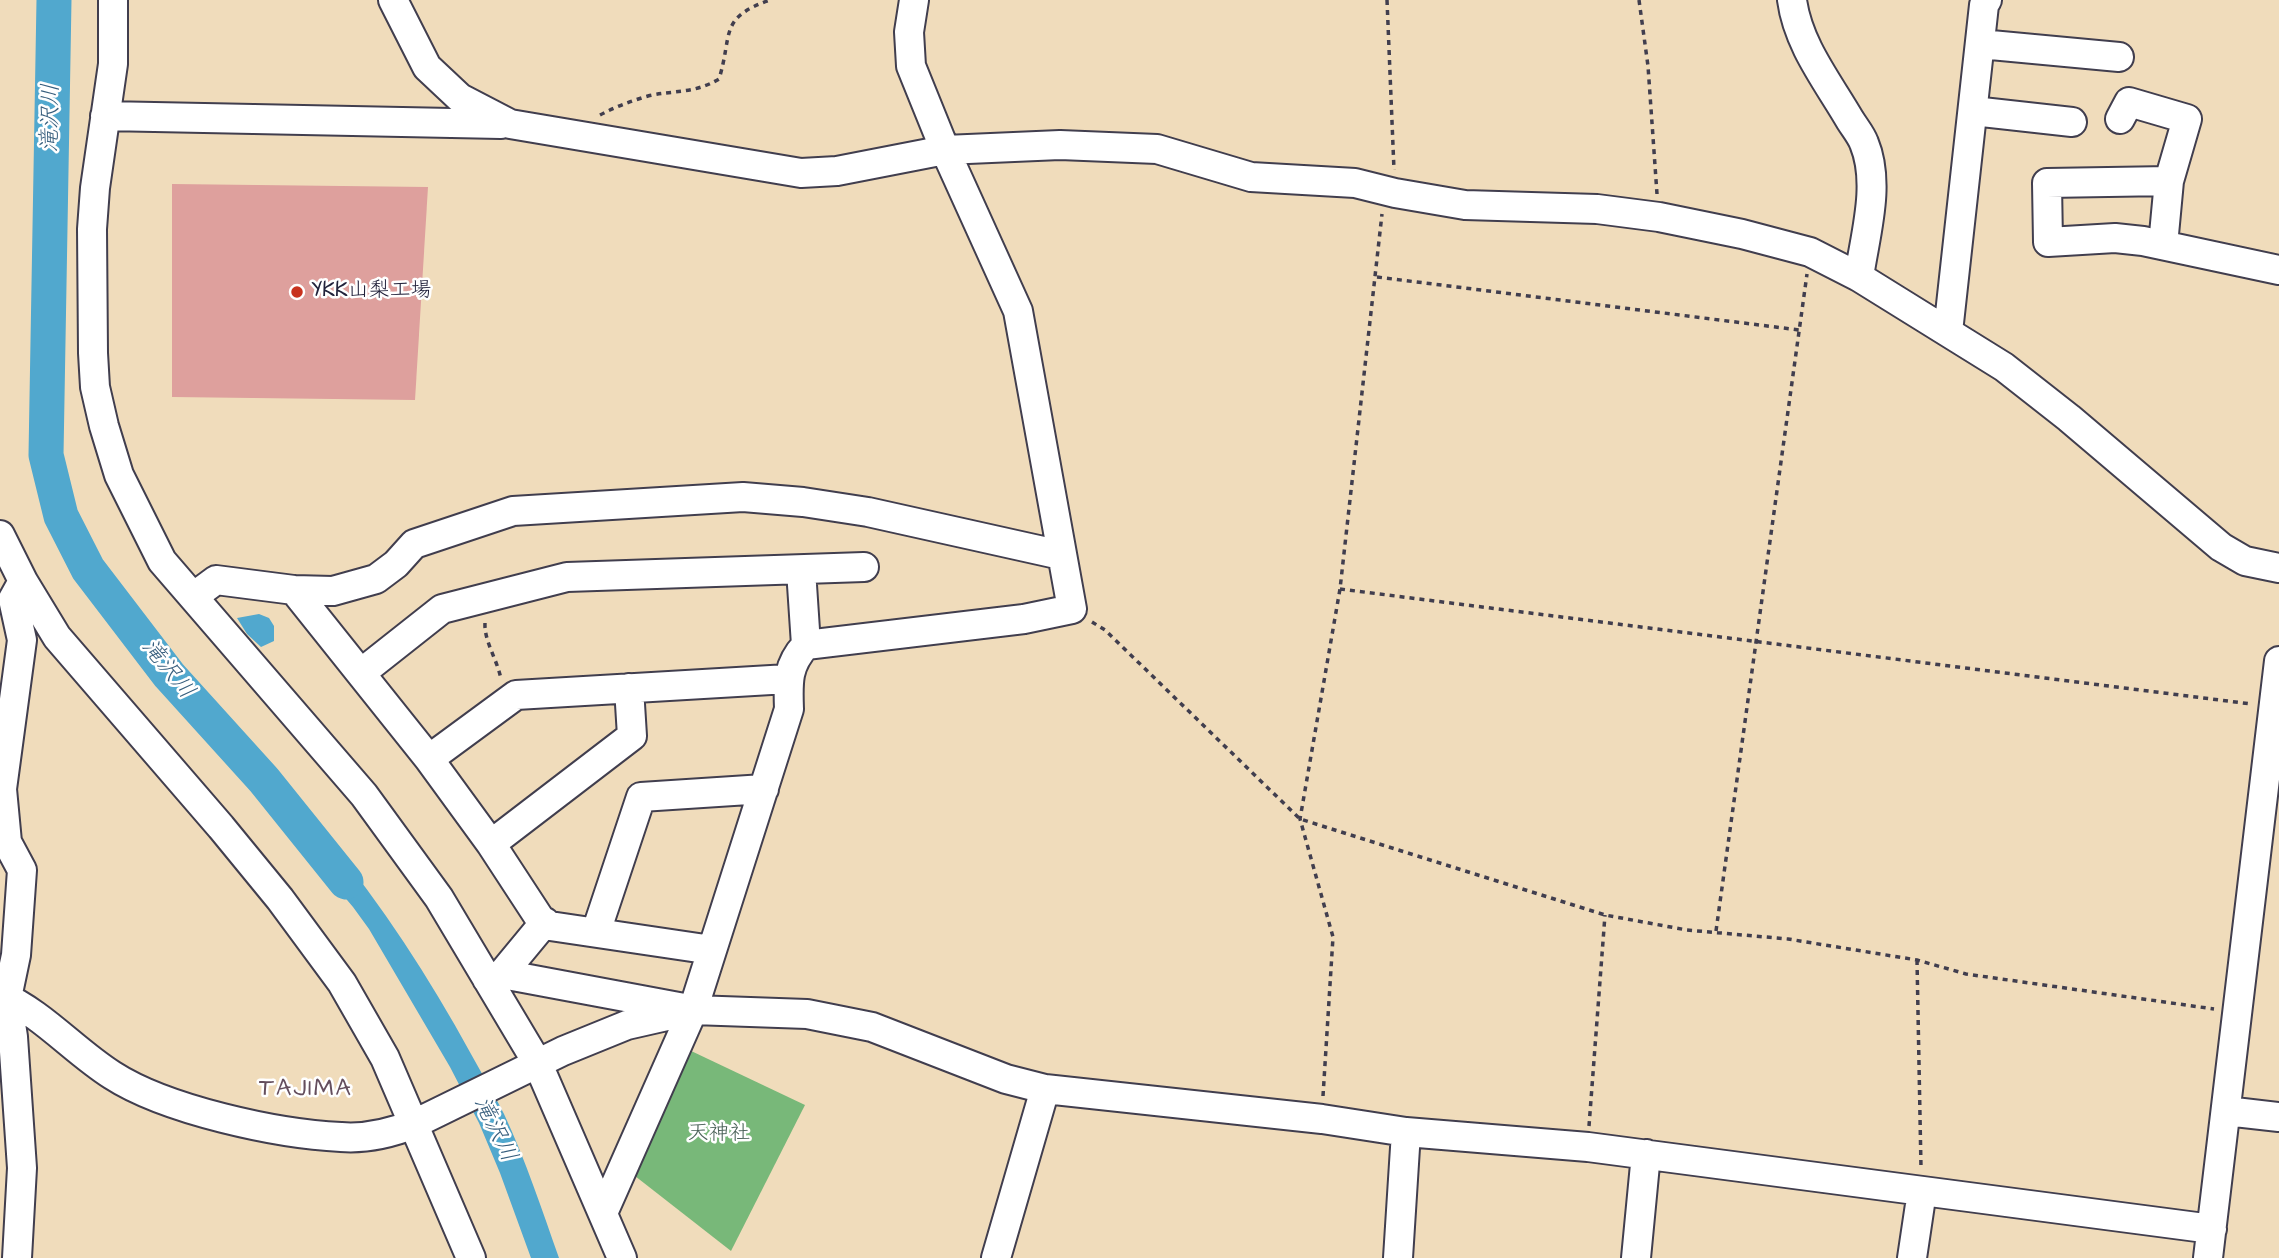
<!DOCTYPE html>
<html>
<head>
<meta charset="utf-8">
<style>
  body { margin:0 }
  canvas { display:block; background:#f0dcbb }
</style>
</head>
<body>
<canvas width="2279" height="1258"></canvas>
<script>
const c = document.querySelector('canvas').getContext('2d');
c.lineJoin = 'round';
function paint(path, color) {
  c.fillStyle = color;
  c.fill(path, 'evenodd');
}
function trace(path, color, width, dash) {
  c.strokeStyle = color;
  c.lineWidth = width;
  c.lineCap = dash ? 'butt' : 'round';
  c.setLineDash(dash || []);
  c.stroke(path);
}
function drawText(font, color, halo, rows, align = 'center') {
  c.font = font + ' "Architects Daughter","Klee One",sans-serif';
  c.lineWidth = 5;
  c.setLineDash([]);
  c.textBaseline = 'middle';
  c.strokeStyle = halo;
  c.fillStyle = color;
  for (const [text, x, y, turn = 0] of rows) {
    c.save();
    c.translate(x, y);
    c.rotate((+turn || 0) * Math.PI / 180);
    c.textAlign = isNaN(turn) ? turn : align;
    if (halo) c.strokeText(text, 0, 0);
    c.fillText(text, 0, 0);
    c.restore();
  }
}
paint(new Path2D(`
  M687 1049 805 1105 731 1251 635 1176Z`), '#78b879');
paint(new Path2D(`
  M259 614 269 618 274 626V641L261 647 247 634 237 618Z
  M327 838C382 905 429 977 471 1054 482 1074 494 1094 504 1114 526 1161 542 1210 559 1258H531L500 1173 479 1123 450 1067 369 929 353 907 309 855Z`), '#51a8ce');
trace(new Path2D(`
  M54 0 46 455 61 516 88 569 169 675 264 780 346 882`), '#51a8ce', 35);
paint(new Path2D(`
  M172 184 428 187 415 400 172 397Z`), '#dea09d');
const minor = new Path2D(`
  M113 0V64L95 188 92 229 93 353 95 387 104 426 119 475 162 561 364 795 439 898 538 1064 622 1258
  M393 0 427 67 460 98 510 124 801 173 837 171 945 150 1060 145 1157 149 1251 177 1355 183 1395 193 1465 205 1597 209 1659 217 1742 234 1810 252 1859 277 2004 367 2069 418 2221 547 2245 561 2279 568
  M1792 0C1798 45 1828 82 1850 120 1855 128 1861 135 1864 143 1881 184 1865 235 1859 277
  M1980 44 2119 57
  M1973 111 2072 122
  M105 116 501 124
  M2120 119 2129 102 2187 119 2169 181 2163 245
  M2169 181 2047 183 2048 242 2115 238 2143 241 2279 270
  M1948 332 1984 5 1987 0
  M0 535 23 581 57 637 221 827 280 899 342 983 385 1058 471 1258
  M801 570 806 645
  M294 590 429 759 491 844 540 919 550 926 712 950
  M193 597 216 580 294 590 333 591 376 579 396 564 414 544 513 511 743 497 803 502 868 512 1061 555
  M361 673 442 609 567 577 864 567
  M429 759 516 695 788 679
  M491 844 632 736 629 688
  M596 932 641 797 764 789
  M502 974 684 1008
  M487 979 502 974 545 922
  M0 995C42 1013 74 1051 112 1075 166 1110 277 1134 341 1137 366 1139 391 1133 414 1124L563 1051 627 1025 693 1010 807 1014 872 1027 1006 1079 1045 1089 1322 1119 1406 1132 1588 1147 2212 1229
  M2226 1111 2279 1117
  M603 1213 693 1010 789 709C788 683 787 665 806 645L1024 619 1072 609 1018 311 945 150 911 66 909 32 914 0
  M17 1258 22 1168 13 1037 7 998 16 955 22 870 7 842 2 789 22 640 13 599 23 581
  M996 1258 1045 1089
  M1398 1258 1406 1132
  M1636 1258 1646 1154
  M1912 1258 1922 1191
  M2208 1258 2279 661`);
trace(minor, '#413e4e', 32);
trace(new Path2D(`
  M1387 0 1394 170
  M1639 0 1648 66 1657 194
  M600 115C615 107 631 101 648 96 674 90 694 94 719 79 733 34 718 18 770 0
  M1377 277 1799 330
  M1340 589 2251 704
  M1092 622 1105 630 1300 819 1605 915 1687 930 1788 939 1917 960 1966 974 2214 1009
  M485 623C484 641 497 659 501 679
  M1716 931 1807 274
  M1917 960 1921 1168
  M1323 1096 1333 937 1300 819 1340 589 1382 214
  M1589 1126 1605 915`), '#413e4e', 3.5, [5, 5]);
trace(minor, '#fff', 28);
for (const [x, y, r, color] of [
  [297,292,7,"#c8321e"]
]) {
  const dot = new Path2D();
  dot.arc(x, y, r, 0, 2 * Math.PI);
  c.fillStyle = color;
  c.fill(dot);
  trace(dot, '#fff', 2.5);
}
drawText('21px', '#22223b', '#fff', [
  ["YKK山梨工場",311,292]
], 'left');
drawText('21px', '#4a6158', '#fff', [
  ["天神社",719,1135]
]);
drawText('italic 23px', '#375e7d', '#fff', [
  ["滝沢川",52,118,-89],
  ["滝沢川",167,670,51],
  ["滝沢川",494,1130,64]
]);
c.letterSpacing = '2px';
drawText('24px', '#644e5d', '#fff', [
  ["TAJIMA",306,1090]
]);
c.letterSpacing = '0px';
</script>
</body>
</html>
